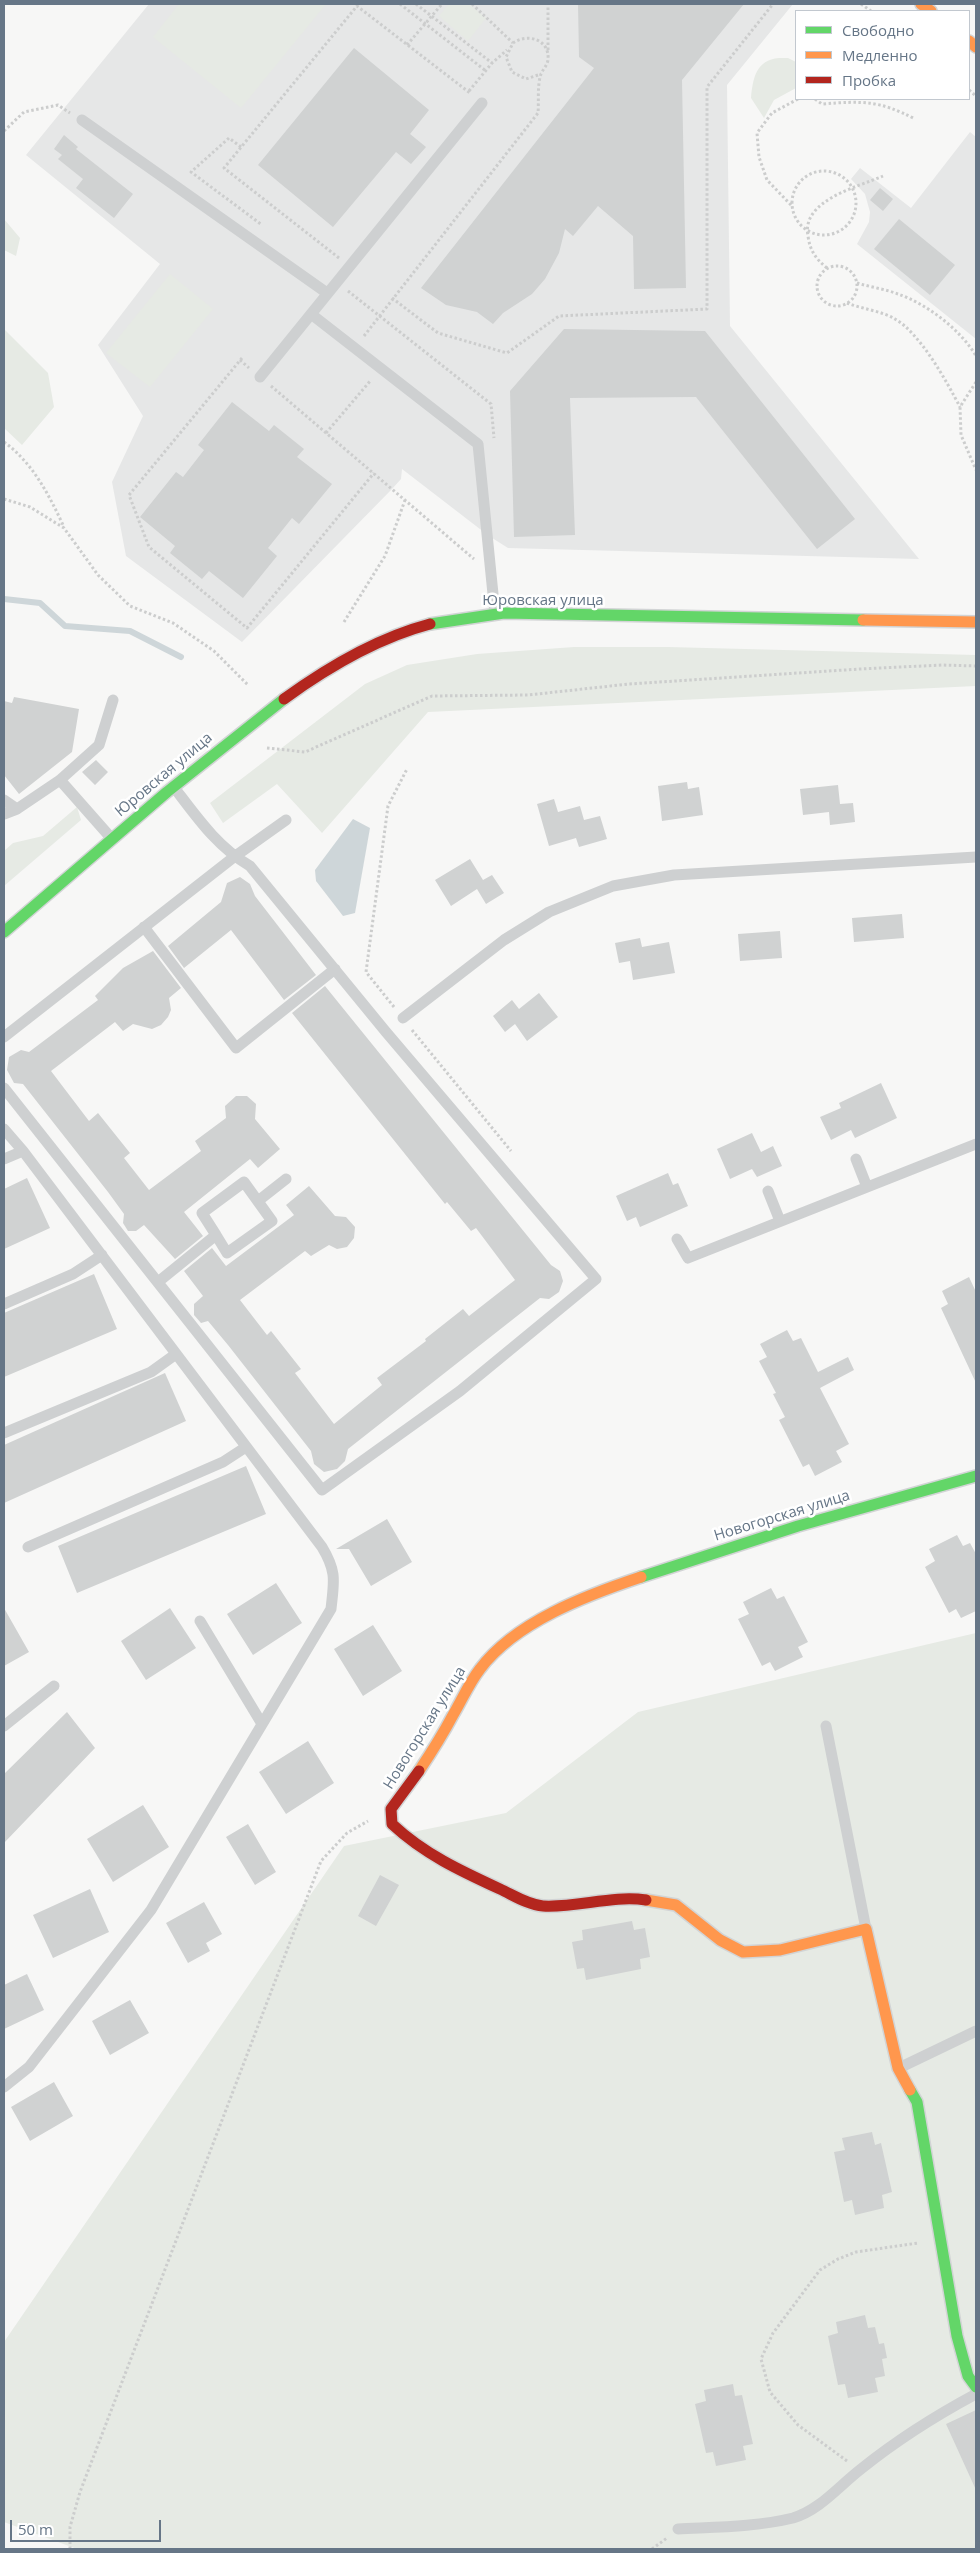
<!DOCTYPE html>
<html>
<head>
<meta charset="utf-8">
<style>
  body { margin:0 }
  #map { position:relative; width:980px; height:2553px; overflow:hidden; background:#f7f7f6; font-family:"Open Sans",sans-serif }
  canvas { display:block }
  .frame { position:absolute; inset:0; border:5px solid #667687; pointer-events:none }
  .legend { position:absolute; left:795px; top:10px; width:175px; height:90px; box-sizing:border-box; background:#fff; border:1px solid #c2c8cf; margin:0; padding:6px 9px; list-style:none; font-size:15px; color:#667687 }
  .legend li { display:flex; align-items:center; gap:10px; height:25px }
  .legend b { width:25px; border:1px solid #c2c8cf }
  .scale { position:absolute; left:10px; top:2520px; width:151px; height:22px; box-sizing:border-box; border:2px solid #667687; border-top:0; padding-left:6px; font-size:15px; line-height:18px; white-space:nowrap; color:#667687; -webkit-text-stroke:4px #fff; paint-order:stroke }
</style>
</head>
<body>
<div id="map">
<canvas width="980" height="2553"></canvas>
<div class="frame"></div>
<ul class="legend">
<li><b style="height:6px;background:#63d668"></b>Свободно</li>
<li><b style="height:6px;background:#ff974d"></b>Медленно</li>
<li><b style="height:6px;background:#b3261e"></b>Пробка</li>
</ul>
<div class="scale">50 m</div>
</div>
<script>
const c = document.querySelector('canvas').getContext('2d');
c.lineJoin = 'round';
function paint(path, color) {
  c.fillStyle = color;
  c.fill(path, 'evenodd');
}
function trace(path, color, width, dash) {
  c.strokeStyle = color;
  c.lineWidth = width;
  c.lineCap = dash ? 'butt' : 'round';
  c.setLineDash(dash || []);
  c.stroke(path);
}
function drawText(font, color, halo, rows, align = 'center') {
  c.font = font + ' "Open Sans",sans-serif';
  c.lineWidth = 5;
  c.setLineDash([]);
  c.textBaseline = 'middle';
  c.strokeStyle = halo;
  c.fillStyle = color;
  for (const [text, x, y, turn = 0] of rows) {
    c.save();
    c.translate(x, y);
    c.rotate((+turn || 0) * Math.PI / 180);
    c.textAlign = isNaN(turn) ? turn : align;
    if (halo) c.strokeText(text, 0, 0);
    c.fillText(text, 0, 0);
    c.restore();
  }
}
paint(new Path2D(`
  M149 4H793L727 85 730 326 919 559 508 548 489 536 402 469 401 479 392 489 242 642 126 556 112 482 143 416 98 345 160 264 26 155Z
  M970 132 976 137V339L857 244 869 222 870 212 865 194 851 179 860 168 911 208Z`), '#e6e7e7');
paint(new Path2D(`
  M179 4H326L241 108 153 37Z
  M449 4H469L486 18 468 41 439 16Z
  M779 58H788L796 62V88L774 100 764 118 751 98C753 78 756 60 779 58Z
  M4 219 20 238 16 256 4 250Z
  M170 274 213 309 150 387 106 353Z
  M4 329 48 373 54 407 22 445 4 428Z
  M574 647H668L976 655V686L428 712 322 833 277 784 223 823 210 803 365 684 407 665 477 654Z
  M77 807 81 820 4 886V851L13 843 43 836Z
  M976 1633V2549H77L4 2522V2342L344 1846 506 1813 638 1712Z`), '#e6eae4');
paint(new Path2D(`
  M353 819 370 828 355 913 343 916 316 881 315 870Z`), '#ced6d9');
trace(new Path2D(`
  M4 599 40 603 65 626 130 631 181 657`), '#ced6d9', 6);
paint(new Path2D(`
  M578 4H744L682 80 686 288 634 289 633 236 598 206 573 236 565 229 559 253 545 279 532 294 503 313 493 324 477 312 446 305 421 288 594 68 579 57Z
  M354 48 429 110 410 134 426 147 411 164 396 152 333 227 258 165Z
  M64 135 78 147 76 149 133 194 114 218 76 188 83 179 58 159 62 155 54 149Z
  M880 188 893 199 883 211 870 200Z
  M899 219 955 265 930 295 874 249Z
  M564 329 705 331 855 519 817 549 696 397 570 398 575 535 514 537 510 391Z
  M232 402 269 431 274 425 304 449 297 457 332 484 299 524 292 518 268 548 277 556 243 598 209 571 202 579 170 553 175 546 140 517 176 472 183 477 204 450 198 445Z
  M14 697 79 709 72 752 19 794 4 775V701L12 703Z
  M96 760 108 772 95 785 82 772Z
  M687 782 688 789 699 787 703 815 662 821 658 786Z
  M838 785 840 804 853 803 855 822 830 825 829 812 803 815 800 789Z
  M554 799 558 812 580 806 584 820 600 816 607 839 579 847 576 838 549 846 537 804Z
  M470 859 483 880 492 875 504 893 486 904 477 889 451 906 435 880Z
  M240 877 250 884 255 896 316 975 284 1000 231 930 184 968 168 946 221 902 227 883Z
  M902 914 904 938 854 942 852 918Z
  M780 931 782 958 740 961 738 934Z
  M640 938 642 947 669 942 675 973 633 980 630 961 619 963 615 943Z
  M153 951 181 988 169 998 171 1010 168 1017 161 1025 152 1029 133 1024 123 1031 115 1022 51 1071 89 1121 98 1113 130 1153 124 1158 149 1190 201 1151 195 1141 226 1118 225 1106 236 1096H247L256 1104 255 1119 280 1149 258 1168 250 1159 184 1212 203 1236 175 1259 144 1225 136 1231H128L123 1223 124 1214 108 1192 23 1084 14 1083 7 1070 9 1057 21 1050 29 1052 98 1000 95 996 123 968Z
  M325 986 551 1265 560 1271 563 1281 559 1292 549 1299 540 1298 348 1449 345 1461 337 1469 324 1472 314 1464 311 1451 228 1345 208 1321 201 1323 194 1315V1304L203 1296 184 1271 212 1248 226 1266 294 1215 286 1205 309 1186 335 1216 346 1217 355 1227 354 1238 347 1247 337 1249 329 1245 311 1256 305 1251 240 1300 267 1335 271 1331 301 1369 295 1373 334 1424 382 1385 377 1378 426 1341 425 1339 463 1309 469 1316 515 1280 476 1228 471 1231 447 1202 445 1204 292 1013Z
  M539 993 558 1017 527 1041 515 1024 505 1032 493 1016 512 1000 519 1009Z
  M881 1083 897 1118 855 1138 851 1130 831 1140 820 1117 841 1108 839 1103Z
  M752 1133 761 1152 773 1146 782 1166 757 1177 752 1169 730 1179 717 1149Z
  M668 1173 673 1185 678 1183 688 1206 640 1227 636 1217 627 1221 616 1196Z
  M27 1178 50 1228 4 1249V1189Z
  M94 1274 117 1329 4 1377V1313Z
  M969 1277 976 1292V1383L941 1308 948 1304 942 1291Z
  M787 1330 793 1341 801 1338 818 1372 848 1357 854 1370 820 1388 849 1444 836 1451 842 1462 815 1476 809 1464 803 1467 779 1420 785 1417 773 1394 776 1393 759 1361 767 1357 760 1344Z
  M165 1373 186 1421 4 1503V1445Z
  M246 1466 266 1514 77 1593 58 1546Z
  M387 1519 412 1562 371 1586 349 1549H336Z
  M957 1535 963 1546 970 1543 976 1554V1611L961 1618 956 1609 949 1613 925 1567 935 1561 929 1549Z
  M276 1583 302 1623 253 1655 227 1614Z
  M771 1588 777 1599 784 1596 808 1642 798 1647 803 1657 775 1671 770 1662 762 1666 738 1619 749 1614 743 1602Z
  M4 1608 29 1652 4 1666Z
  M170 1608 196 1648 146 1680 121 1641Z
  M373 1625 402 1671 363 1696 334 1649Z
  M67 1712 95 1748 4 1843V1774Z
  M308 1741 334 1783 286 1814 259 1772Z
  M143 1805 169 1847 113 1882 87 1839Z
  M248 1824 276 1872 255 1885 226 1837Z
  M380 1875 399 1885 376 1926 358 1916Z
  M90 1889 109 1932 53 1958 33 1915Z
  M204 1902 222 1934 206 1943 210 1951 188 1963 166 1923Z
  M632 1921 634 1930 645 1928 650 1957 640 1959 641 1969 586 1980 584 1968 577 1969 572 1942 583 1940 582 1930Z
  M27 1974 44 2010 4 2029V1985Z
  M130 2000 149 2033 110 2055 92 2021Z
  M54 2082 73 2116 30 2141 11 2107Z
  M872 2132 875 2145 881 2143 892 2192 882 2195 884 2208 855 2215 852 2200 844 2202 834 2152 845 2150 842 2138Z
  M865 2315 868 2328 875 2327 879 2344 884 2343 887 2358 882 2359 885 2376 875 2378 878 2392 848 2398 845 2384 838 2385 828 2336 838 2333 836 2322Z
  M733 2384 735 2396 742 2395 753 2444 743 2446 746 2460 716 2466 713 2452 706 2453 695 2404 706 2401 704 2390Z
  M976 2410V2490L946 2424Z`), '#d0d2d2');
const fast = new Path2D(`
  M430 624 504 613 863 620
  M4 932 167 792 284 699
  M641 1577 798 1526 976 1476
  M910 2090 917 2102 957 2336 968 2376 976 2387`);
const slow = new Path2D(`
  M921 4 931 11
  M969 41 976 47
  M863 620 976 622
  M419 1771C431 1753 443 1734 453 1715 462 1700 469 1683 480 1669 515 1622 587 1595 641 1577
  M646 1900 676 1905 720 1940 743 1952 780 1950 866 1929 898 2068 910 2090`);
const jam = new Path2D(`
  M284 699C328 667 377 638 430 624
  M419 1771 391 1809 392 1824C424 1854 461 1871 500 1889 513 1895 528 1905 543 1906 577 1908 612 1895 646 1900`);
trace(fast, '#d2d4d5', 14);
trace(slow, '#d2d4d5', 14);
trace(jam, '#d2d4d5', 14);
trace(new Path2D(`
  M400 4 486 71
  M416 4 492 63
  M472 4 513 43
  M861 4 871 11
  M407 45 442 4
  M548 50V4
  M969 90 976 96
  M469 91 492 63 507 50
  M815 99 822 104C862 101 879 100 915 119
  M4 131 24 112 58 105 70 113
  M241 147 229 138 191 172 262 225
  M792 203a32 32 0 1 1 64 0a32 32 0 1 1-64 0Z
  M791 205 767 180 759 157 757 133 772 113 798 99
  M339 258 224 168 357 6 470 93
  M817 286a20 20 0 1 1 40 0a20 20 0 1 1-40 0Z
  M827 268C816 259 810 251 808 236 801 200 858 187 883 176
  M857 283C870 287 885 289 898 294 927 304 961 330 976 356
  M348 291 491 404 494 438
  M392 298 438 333 507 353 559 316 707 309V87L773 4
  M847 303C862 309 882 311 895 319 920 333 947 382 960 407
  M364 336 538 113C539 102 537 85 541 74 543 69 547 66 548 60 550 39 527 33 513 43L506 57 512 72 526 79 541 74
  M242 358 129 495 149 547 247 628 374 473
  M240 360 249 368
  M976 382 960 407 961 435 976 470
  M271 386 474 559
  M326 433 371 380
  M4 442C33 463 49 495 64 527
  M4 499 30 507 64 528 98 575 130 606 173 623 214 651 248 685
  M344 622 385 556 405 500
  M267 748 305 752 432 696 528 695 629 684 860 669 942 665 976 666
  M394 1007 366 972 388 806 407 769
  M412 1030 511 1151
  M847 2461 798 2425 770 2392 761 2359 773 2333 820 2270 838 2259 856 2252 918 2243
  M70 2549V2527L80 2492 321 1861 347 1833 368 1821
  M652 2549 667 2538`), '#cccdcd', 3, [2.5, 2.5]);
trace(new Path2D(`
  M82 120 327 293
  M311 314 478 444 495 614
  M260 377 482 103
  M60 780 112 839
  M4 800 17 809
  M4 814 17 809 60 780 99 745 113 700
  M144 927 236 1048 335 969
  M403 1018 504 940 549 912 613 886 674 875 976 857
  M4 1037 234 857 286 820
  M4 1088 322 1490 460 1391 596 1279 386 1032 250 866C217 847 196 816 173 786
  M4 1129 23 1151 322 1547C337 1572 334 1581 331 1609L151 1910 29 2067 4 2087
  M4 1159 23 1151
  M856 1159 867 1187
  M768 1191 780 1221
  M258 1201 286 1179
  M677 1239 688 1258 976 1144
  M158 1282 216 1235 202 1213 244 1182 272 1221 227 1253 216 1235
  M4 1304 73 1274 102 1255
  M4 1433 151 1372 176 1354
  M28 1547 223 1462 246 1447
  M200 1621 262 1724
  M4 1726 54 1686
  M826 1726 866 1929
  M899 2068 976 2031
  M678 2529C715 2527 756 2527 793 2518 820 2510 839 2486 861 2469 897 2440 935 2416 976 2394`), '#ced0d1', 11);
trace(fast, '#63d668', 11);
trace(slow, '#ff974d', 11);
trace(jam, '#b3261e', 11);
drawText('15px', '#667687', '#fff', [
  ["Юровская улица",543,601],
  ["Юровская улица",164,775,-40],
  ["Новогорская улица",782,1516,-17],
  ["Новогорская улица",425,1728,-58]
]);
</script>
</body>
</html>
